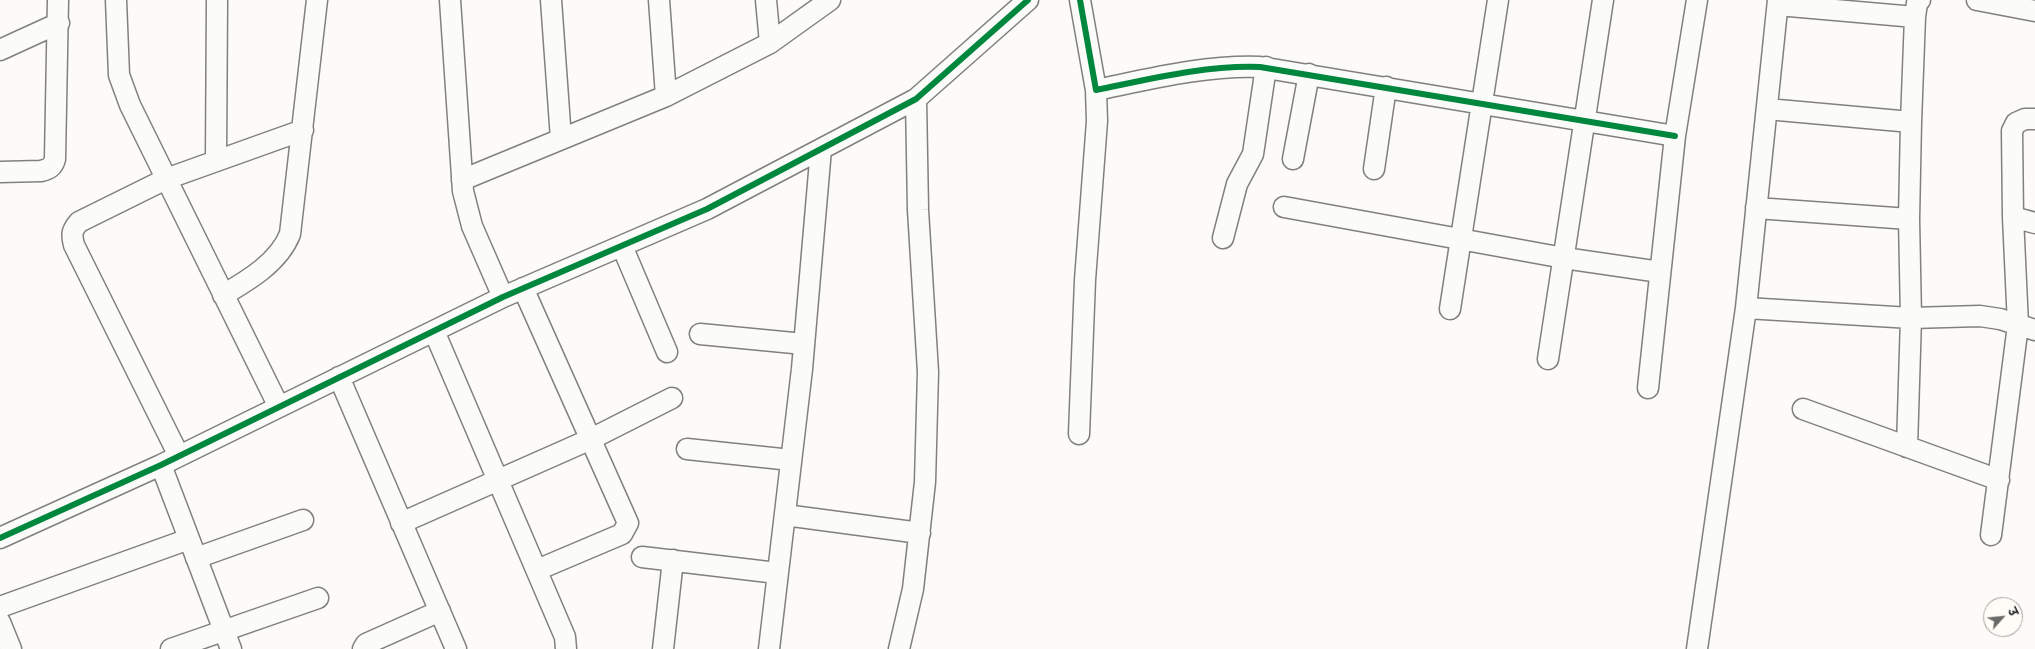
<!DOCTYPE html>
<html>
<head>
<meta charset="utf-8">
<style>
  body { margin:0 }
  #map { position:relative; width:2035px; height:649px; overflow:hidden; background:#fcfbf8; font-family:Caveat,"Playpen Sans Deva",sans-serif }
  canvas { display:block }
  .north { position:absolute; left:1983px; top:597px; width:40px; height:40px; box-sizing:border-box; background:#fdfcf7; border:1px solid #a3a29f; border-radius:50%; rotate:63deg; font-size:11px; font-weight:700; line-height:16px; text-align:center; color:#1c1c1c }
  .north::after { content:''; display:block; margin:auto; width:14px; height:18px; background:#6a6a69; clip-path:polygon(50% 0,100% 100%,50% 72%,0 100%) }
</style>
</head>
<body>
<div id="map">
<canvas width="2035" height="649"></canvas>
<div class="north">उ</div>
</div>
<script>
const c = document.querySelector('canvas').getContext('2d');
c.lineJoin = 'round';
function trace(path, color, width, dash) {
  c.strokeStyle = color;
  c.lineWidth = width;
  c.lineCap = dash ? 'butt' : 'round';
  c.setLineDash(dash || []);
  c.stroke(path);
}
const minor = new Path2D(`
  M116 0 119 75 130 105 279 407
  M450 0 463 191 472 226 503 297
  M551 0 561 139
  M659 0 666 96
  M766 0 770 43
  M1080 0 1096 90C1150 79 1205 65 1260 67L1675 136
  M1977 0 2035 11
  M1778 5 1915 17
  M0 50 59 23
  M1767 109 1911 122
  M216 159 217 0
  M1293 159 1309 74
  M1374 169 1386 87
  M0 172 41 171C49 169 53 167 55 159L58 0
  M462 180 666 96 770 43 830 0
  M1284 207 1564 258 1660 272
  M1756 208 1909 219
  M2013 217 2035 223
  M1223 238 1237 184 1253 154 1266 67
  M622 246 667 352
  M523 288 628 523 622 534 537 570
  M223 295C249 280 279 262 290 234L317 0
  M1746 308 1911 318 1980 316 2000 319 2035 330
  M1450 309 1498 0
  M434 331 565 637 566 649
  M700 334 804 344
  M1548 359 1603 0
  M339 377 456 649
  M1648 388 1675 136 1697 0
  M1803 409 1999 480
  M1079 434 1085 280 1097 121 1096 90
  M1907 447 1911 318 1909 219 1911 122 1915 17 1917 3 1920 0
  M687 449 791 460
  M179 456 74 245C71 234 72 230 79 222L166 179 303 130
  M161 465 231 649
  M785 515 920 533
  M401 523 591 439 672 398
  M1991 535 2018 325 2013 217 2012 131 2016 123 2025 119H2035
  M0 538 161 465 503 297 707 209 916 99 1028 0
  M642 557 777 573
  M196 558 303 520
  M0 607 189 539
  M0 622 11 649
  M171 649 318 598
  M363 649 366 644 440 611
  M663 649 673 560
  M769 649 802 369 821 149
  M899 649 913 589 925 482 928 372 918 210 916 99
  M1697 649 1746 308 1778 0`);
trace(minor, '#81807f', 23);
trace(minor, '#fbfbf9', 20);
trace(new Path2D(`
  M1080 0 1096 90C1150 79 1205 65 1260 67L1675 136
  M0 538 161 465 503 297 707 209 916 99 1028 0`), '#00873e', 6);
</script>
</body>
</html>
